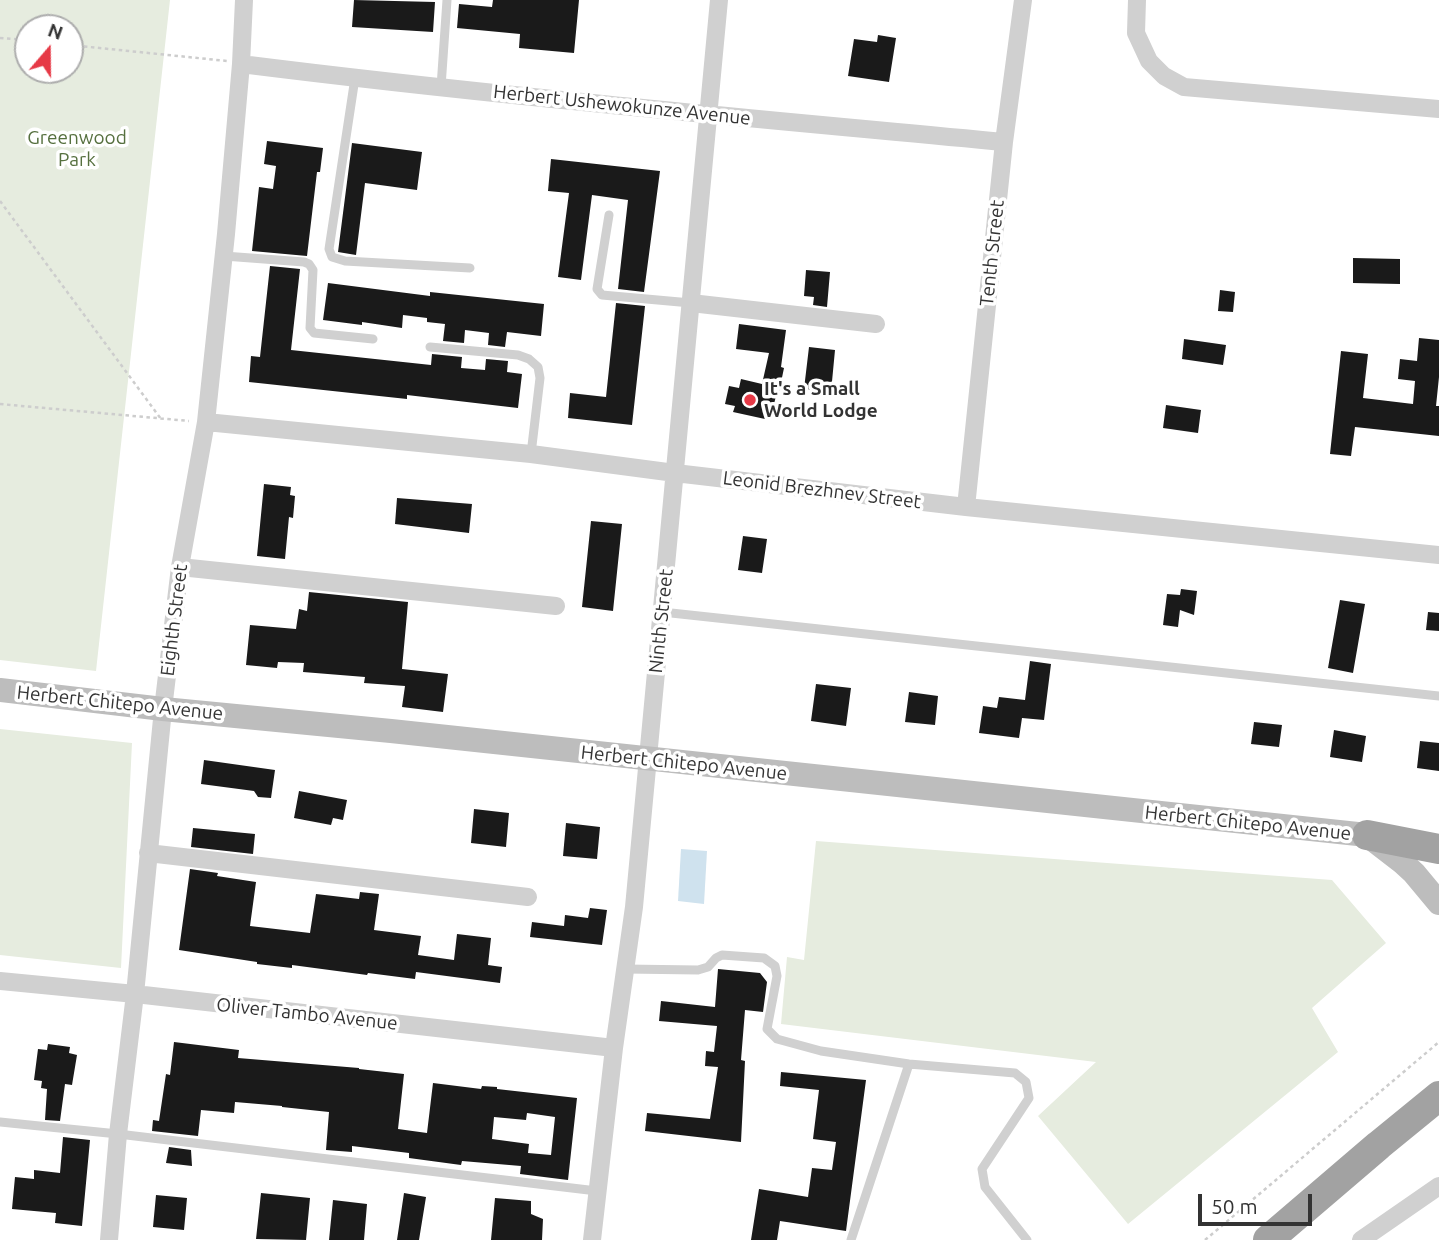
<!DOCTYPE html>
<html>
<head>
<meta charset="utf-8">
<style>
  body { margin:0 }
  #map { position:relative; width:1439px; height:1240px; overflow:hidden; background:#fff; font-family:Ubuntu,sans-serif }
  canvas { display:block }
  .north { position:absolute; left:14px; top:14px; width:70px; height:70px; box-sizing:border-box; background:#fff; border:2px solid #adadad; border-radius:50%; rotate:20deg; font-size:19px; font-weight:700; line-height:28px; text-align:center; color:#333 }
  .north::after { content:''; display:block; margin:auto; width:24px; height:32px; background:#e63946; clip-path:polygon(50% 0,100% 100%,50% 72%,0 100%) }
  .scale { position:absolute; left:1198px; top:1194px; width:114px; height:32px; box-sizing:border-box; border:4px solid #333; border-top:0; padding-left:9px; font-size:21px; line-height:24px; white-space:nowrap; color:#333; -webkit-text-stroke:5px #fff; paint-order:stroke }
</style>
</head>
<body>
<div id="map">
<canvas width="1439" height="1240"></canvas>
<div class="north">N</div>
<div class="scale">50 m</div>
</div>
<script>
const c = document.querySelector('canvas').getContext('2d');
c.lineJoin = 'round';
function paint(path, color) {
  c.fillStyle = color;
  c.fill(path, 'evenodd');
}
function trace(path, color, width, dash) {
  c.strokeStyle = color;
  c.lineWidth = width;
  c.lineCap = dash ? 'butt' : 'round';
  c.setLineDash(dash || []);
  c.stroke(path);
}
function drawText(font, color, halo, rows, align = 'center') {
  c.font = font + ' Ubuntu,sans-serif';
  c.lineWidth = 7;
  c.setLineDash([]);
  c.textBaseline = 'middle';
  c.strokeStyle = halo;
  c.fillStyle = color;
  for (const [text, x, y, turn = 0] of rows) {
    c.save();
    c.translate(x, y);
    c.rotate((+turn || 0) * Math.PI / 180);
    c.textAlign = isNaN(turn) ? turn : align;
    if (halo) c.strokeText(text, 0, 0);
    c.fillText(text, 0, 0);
    c.restore();
  }
}
paint(new Path2D(`
  M0 0H170L96 671 0 660ZM70 28V70H28V28Z
  M0 729 132 743 121 968 0 955Z
  M816 841 1332 880 1386 943 1312 1008 1338 1052 1128 1224 1038 1116 1096 1062 781 1024 787 957 804 960Z`), '#e6ecdf');
paint(new Path2D(`
  M681 849 707 851 704 904 678 901Z`), '#cfe2ee');
paint(new Path2D(`
  M354 0 435 2 433 32 352 27Z
  M493 0H579L574 53 519 48 520 34 457 28 459 4 492 7Z
  M878 35 896 38 889 82 848 76 854 39 877 42Z
  M267 141 323 148 320 172H317L307 256 252 251 259 187 273 189 276 166 264 164Z
  M352 143 422 152 417 190 365 183 356 255 338 252Z
  M551 159 660 171 644 292 618 289 628 200 592 195 581 280 558 277 569 193 548 191Z
  M1353 258 1400 259V284L1353 283Z
  M270 266 300 269 291 350 431 365 432 354 462 357 461 368 485 370 486 359 508 361 507 372 522 374 518 408 407 395V399L249 382 251 356 260 357Z
  M806 270 830 272 827 307 813 305 814 297 804 296Z
  M328 283 430 296V292L544 304 541 336 507 332 505 347 488 345 489 333 465 330 464 343 443 341 445 324 427 322V318L403 315 402 328 362 322V325L323 320Z
  M1220 290 1235 292 1233 312 1218 311Z
  M616 303 645 306 632 425 568 418 570 393 606 397Z
  M739 324 786 330 781 367 784 368 779 392H777L773 408 768 406 765 419 733 412 735 406 725 404 729 386 739 388 741 379 762 384 769 353 736 349Z
  M1419 338 1439 340V377L1436 406H1439V436L1355 427 1351 456 1330 454 1341 351 1368 354 1363 398 1413 404 1415 381 1398 379 1400 359 1417 361Z
  M1184 339 1226 345 1223 365 1182 359Z
  M809 347 835 350 831 392 804 389Z
  M1166 405 1201 410 1198 433 1163 428Z
  M264 484 291 487 290 495 295 496 293 518 289 517 285 559 257 556Z
  M397 498 472 504 469 533 395 524Z
  M591 521 622 524 613 611 582 607Z
  M743 536 767 539 762 573 738 570Z
  M1181 589 1197 591 1194 615 1180 610 1178 627 1163 625 1167 594 1180 595Z
  M309 592 408 602 402 669 448 674 443 712 402 707 405 686 364 683 365 677 303 672 304 663 278 662 277 668 246 665 250 625 296 629 299 609 307 611Z
  M1340 600 1365 604 1353 673 1328 668Z
  M1428 612 1439 613V631L1426 630Z
  M1030 661 1051 664 1044 720 1022 718 1019 738 979 733 983 706 997 708 999 697 1025 700Z
  M816 684 851 688 846 726 811 721Z
  M909 692 938 696 935 725 905 722Z
  M1254 722 1282 725 1279 747 1251 744Z
  M1334 730 1366 736 1362 762 1330 757Z
  M1420 741 1439 743V771L1417 768Z
  M204 760 275 770 271 798 258 797 254 791 201 784Z
  M299 791 347 800 343 820 333 818 331 825 294 818Z
  M474 809 509 813 506 847 471 843Z
  M566 823 600 827 597 859 563 856Z
  M193 828 255 834 253 854 191 847Z
  M190 869 218 873 217 876 256 882 250 926 310 933 316 894 359 899 360 892 379 894 374 930 421 936 418 955 454 960 457 934 491 938 488 965 502 967 500 983 416 972 415 979 368 973 367 975 292 965V968L257 964V962L179 950Z
  M590 908 607 910 602 945 530 937 532 922 564 926 565 915 588 918Z
  M718 969 760 973 767 982 763 1012 745 1010 741 1060 745 1061 741 1142 645 1131 647 1113 710 1119 718 1067 705 1066 706 1051 714 1052 717 1026 659 1021 661 1001 715 1007Z
  M174 1042 239 1050 238 1058 359 1068V1069L404 1074 398 1129 427 1133 433 1083 481 1089 482 1086 497 1087V1089L577 1098 568 1180 520 1174 521 1166 462 1161 461 1165 409 1158V1153L352 1146V1152L326 1150 329 1112 282 1107V1106L235 1102 234 1113 201 1110 198 1136 152 1131 153 1120 159 1121 166 1074 170 1075ZM527 1113 555 1117 551 1155 528 1153 529 1144 492 1139 494 1117 526 1120Z
  M48 1044 70 1047 69 1053 77 1055 72 1085 65 1084 60 1121 45 1120 47 1089 41 1088 42 1081 34 1080 38 1049 47 1050Z
  M781 1072 866 1080 846 1231 780 1221 777 1240H751L759 1189 808 1197 812 1168 832 1170 836 1142 813 1139 819 1090 780 1086Z
  M63 1137 90 1140 82 1226 55 1223 56 1213 12 1209 15 1177 34 1179V1170L60 1173Z
  M169 1147 191 1150 192 1166 166 1163Z
  M261 1193 310 1198 306 1240 256 1239Z
  M404 1193 426 1197 419 1240H397Z
  M156 1195 187 1198 184 1230 153 1227Z
  M495 1198 531 1201V1214L543 1219 542 1240H491Z
  M333 1200 367 1204 364 1240H329Z`), '#1a1a1a');
trace(new Path2D(`
  M0 38 28 40
  M70 45 227 61
  M0 201 161 419
  M0 404 189 421
  M1205 1240 1439 1042`), '#cdcdcd', 2.5, [3.5, 3.5]);
trace(new Path2D(`
  M355 78 329 249 332 257 345 261 470 268
  M441 87 447 0
  M609 215 597 289 602 295 691 303
  M224 256 304 262 309 264 313 270 310 328 314 333 373 339
  M430 347 518 355 529 359 538 367 540 378 531 454
  M662 612 1439 696
  M625 969 698 970 708 967 716 958 722 955 764 958 775 966 777 976 767 1029 777 1039 821 1051 909 1064 1015 1073 1026 1082 1029 1098 982 1169 985 1187 1027 1240
  M0 1122 118 1134 597 1191
  M851 1240 909 1064`), '#d0d0d0', 9);
trace(new Path2D(`
  M1137 0 1136 33 1149 61 1164 76 1184 87 1439 109
  M241 64C495 96 750 118 1004 142
  M691 303 876 324
  M206 422 531 454 675 473 966 507 1439 555
  M966 507 1004 142 1023 0
  M180 567 556 606
  M148 853 528 897
  M0 981 135 994 614 1048
  M109 1240 118 1134 135 994 163 709 180 567 206 422 226 234 241 64 244 0
  M592 1240 614 1048 634 907 719 0
  M1361 1240 1439 1186`), '#d0d0d0', 18);
trace(new Path2D(`
  M0 690 163 709 391 731 1367 835 1402 862 1414 873 1439 903`), '#bdbdbd', 24);
trace(new Path2D(`
  M1367 835 1439 849
  M1268 1240 1379 1145 1439 1096`), '#a2a2a2', 30);
for (const [x, y, r, color] of [
  [750,400,7,"#e63946"]
]) {
  const dot = new Path2D();
  dot.arc(x, y, r, 0, 2 * Math.PI);
  c.fillStyle = color;
  c.fill(dot);
  trace(dot, '#fff', 2.5);
}
drawText('19px', '#333', '#fff', [
  ["Herbert Ushewokunze Avenue",622,105,6],
  ["Tenth Street",992,253,-84],
  ["Leonid Brezhnev Street",822,490,7],
  ["Eighth Street",174,620,-83],
  ["Ninth Street",661,621,-84],
  ["Herbert Chitepo Avenue",120,703,6],
  ["Herbert Chitepo Avenue",684,763,6],
  ["Herbert Chitepo Avenue",1248,823,6],
  ["Oliver Tambo Avenue",307,1014,6]
]);
drawText('19px', '#56703f', '#fff', [
  ["Greenwood",77,138],
  ["Park",77,160]
]);
drawText('bold 19px', '#333', '#fff', [
  ["It's a Small",764,389],
  ["World Lodge",764,411]
], 'left');
</script>
</body>
</html>
